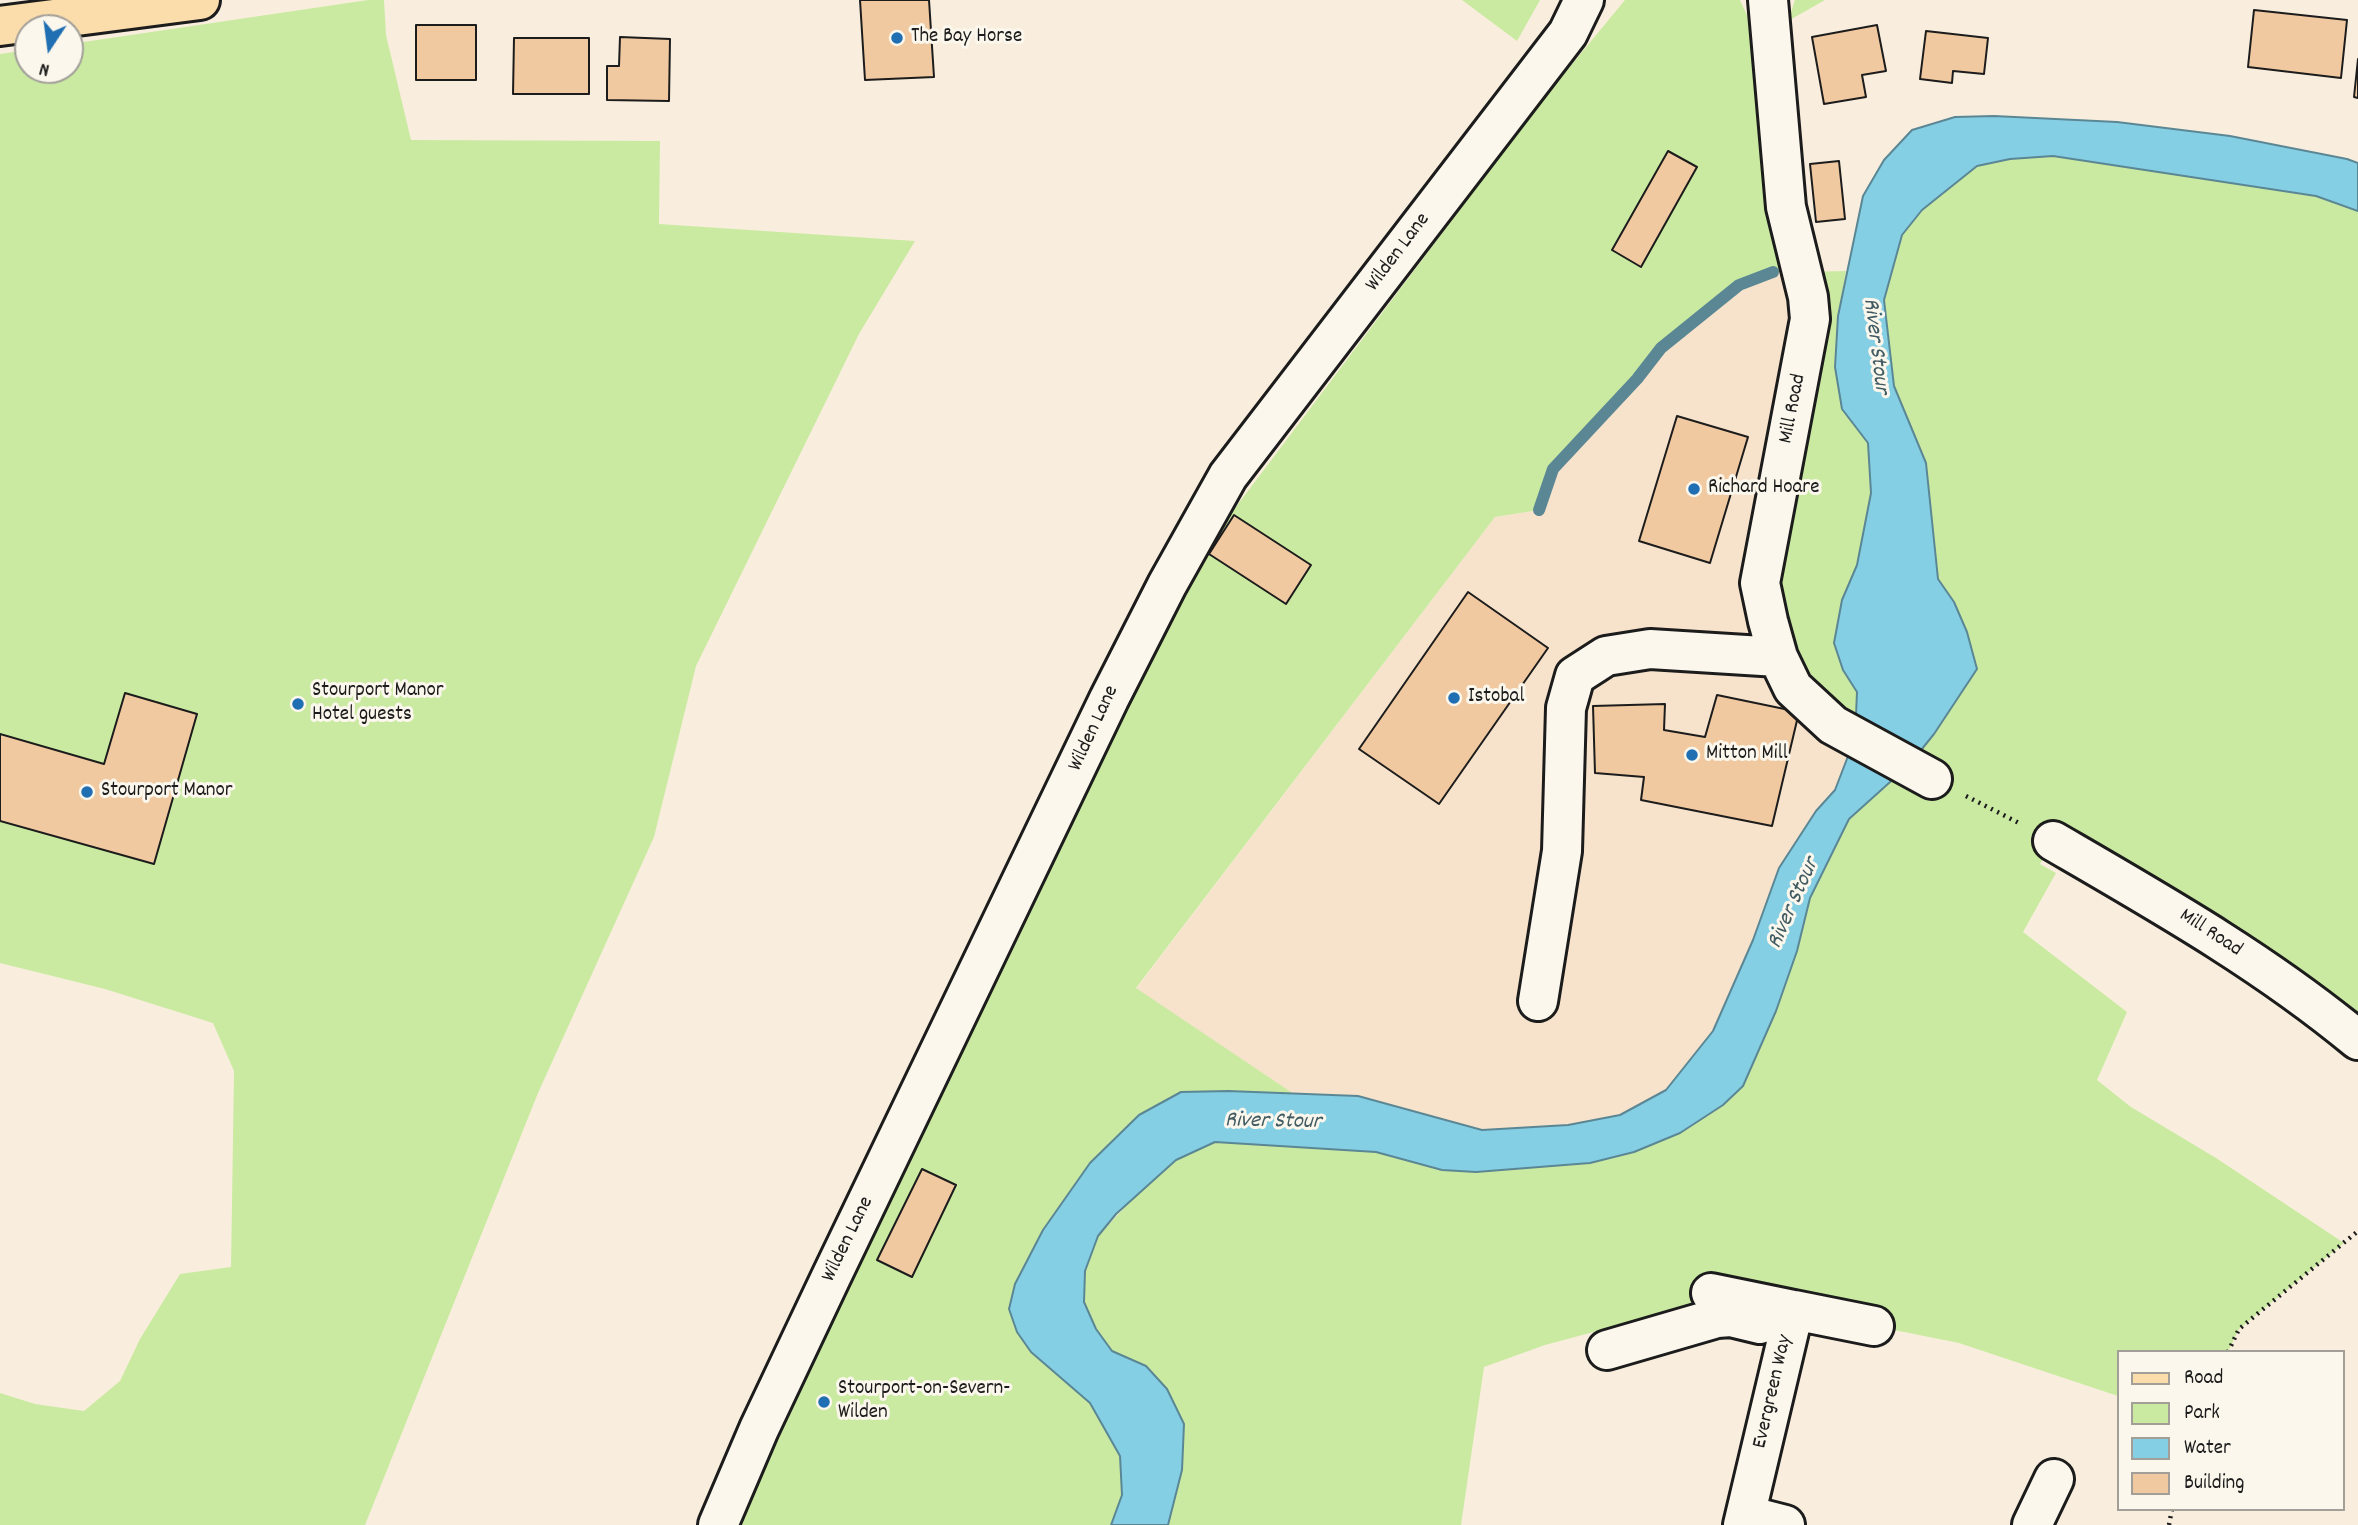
<!DOCTYPE html>
<html>
<head>
<meta charset="utf-8">
<style>
  body { margin:0 }
  #map { position:relative; width:2358px; height:1525px; overflow:hidden; background:#f9eedd; font-family:Dekko,sans-serif }
  canvas { display:block }
  .legend { position:absolute; left:2117px; top:1350px; width:228px; height:161px; box-sizing:border-box; background:#fbf7ec; border:2px solid #a29f99; margin:0; padding:9px 12px; list-style:none; font-size:21px; color:#1c1c1c }
  .legend li { display:flex; align-items:center; gap:14px; height:35px }
  .legend b { width:35px; border:2px solid #a29f99 }
  .north { position:absolute; left:14px; top:14px; width:70px; height:70px; box-sizing:border-box; background:#fbf7ec; border:2px solid #a29f99; border-radius:50%; rotate:193deg; font-size:19px; font-weight:700; line-height:28px; text-align:center; color:#1c1c1c }
  .north::after { content:''; display:block; margin:auto; width:24px; height:32px; background:#1f6fb2; clip-path:polygon(50% 0,100% 100%,50% 72%,0 100%) }
</style>
</head>
<body>
<div id="map">
<canvas width="2358" height="1525"></canvas>
<ul class="legend">
<li><b style="height:9px;background:#fbddab"></b>Road</li>
<li><b style="height:19px;background:#caeaa2"></b>Park</li>
<li><b style="height:19px;background:#85cfe5"></b>Water</li>
<li><b style="height:19px;background:#f1c9a1"></b>Building</li>
</ul>
<div class="north">N</div>
</div>
<script>
const c = document.querySelector('canvas').getContext('2d');
c.lineJoin = 'round';
function paint(path, color) {
  c.fillStyle = color;
  c.fill(path, 'evenodd');
}
function trace(path, color, width, dash) {
  c.strokeStyle = color;
  c.lineWidth = width;
  c.lineCap = dash ? 'butt' : 'round';
  c.setLineDash(dash || []);
  c.stroke(path);
}
function drawText(font, color, halo, rows, align = 'center') {
  c.font = font + ' Dekko,sans-serif';
  c.lineWidth = 6;
  c.setLineDash([]);
  c.textBaseline = 'middle';
  c.strokeStyle = halo;
  c.fillStyle = color;
  for (const [text, x, y, turn = 0] of rows) {
    c.save();
    c.translate(x, y);
    c.rotate((+turn || 0) * Math.PI / 180);
    c.textAlign = isNaN(turn) ? turn : align;
    if (halo) c.strokeText(text, 0, 0);
    c.fillText(text, 0, 0);
    c.restore();
  }
}
paint(new Path2D(`
  M1773 272H1801L1855 738 1835 790 1816 811 1779 868 1753 940 1713 1031 1666 1090 1620 1115 1568 1125 1482 1130 1358 1096 1294 1094 1136 989 1495 517 1539 510 1553 469 1637 379 1661 348 1739 285Z`), '#f7e3cb');
paint(new Path2D(`
  M368 0H384L386 35 411 140 660 141 659 224 915 241 859 334 696 666 654 837 538 1093 365 1525H0V1393L35 1404 84 1411 120 1381 140 1339 180 1274 231 1267 234 1071 213 1023 105 989 0 963V54L28 50V70H70V44Z
  M1462 0H1540L1517 41Z
  M1625 0H1740L1773 71 1801 272 1846 271 1838 316 1842 409 1868 443 1871 493 1857 565 1842 600 1843 670 1857 692 1855 738 1833 725 1768 621 1801 272H1773L1739 285 1661 348 1637 379 1553 469 1539 510 1495 517 1136 988 1294 1094 1181 1092 1139 1115 1090 1163 1043 1229 1015 1284 1031 1352 1090 1403 1120 1456 1122 1495 1111 1525H718L1205 548 1544 98Z
  M1795 0H1825L1788 21Z
  M2053 156 2316 196 2358 211V1043L2053 841 2040 864 2056 873 2023 932 2127 1012 2097 1080 2131 1107 2216 1158 2344 1243 2239 1329 2228 1352H2118V1396L1959 1343 1794 1310 1702 1303 1545 1345 1484 1367 1461 1525H1165L1144 1365 1112 1351 1096 1329 1080 1298 1085 1271 1098 1236 1151 1179 1176 1160 1215 1142 1376 1152 1442 1170 1462 1171 1615 1156 1803 925 1810 898 1850 816 1909 765 1934 734 1977 669 1954 602 1938 579 1926 463 1894 386 1884 300 1902 235 1922 210 1977 166 2010 159Z`), '#caeaa2');
const water = new Path2D(`
  M1994 116 2117 122 2230 136 2347 159 2358 163V211L2316 196 2053 156 2010 159 1977 166 1922 210 1902 235 1884 300 1894 386 1926 463 1938 579 1954 602 1967 632 1977 669 1934 734 1909 765 1849 819 1810 898 1797 951 1776 1011 1743 1086 1723 1105 1680 1133 1634 1152 1590 1163 1476 1172 1442 1170 1376 1152 1215 1142 1176 1160 1116 1214 1098 1236 1085 1271 1084 1302 1096 1329 1112 1351 1146 1366 1167 1389 1184 1424 1182 1470 1168 1525H1111L1122 1495 1120 1456 1090 1403 1031 1352 1017 1332 1009 1309 1015 1284 1043 1230 1090 1163 1139 1115 1181 1092 1228 1091 1358 1096 1482 1130 1568 1125 1620 1115 1666 1090 1713 1031 1753 940 1779 868 1816 811 1835 790 1855 738 1857 692 1843 670 1834 643 1842 600 1857 565 1871 493 1868 443 1842 409 1835 367 1838 316 1863 196 1884 160 1912 130 1955 117Z`);
paint(water, '#85cfe5');
trace(water, '#5b8795', 2);
trace(new Path2D(`
  M1539 510 1553 469 1637 379 1661 348 1739 285 1773 272`), '#5b8795', 12);
const building = new Path2D(`
  M860 0H929L934 77 865 80Z
  M2254 10 2347 20 2341 78 2248 67Z
  M416 25H476V80H416Z
  M1877 25 1886 71 1862 75 1866 97 1824 104 1812 37Z
  M1926 31 1988 38 1984 74 1953 71 1952 83 1920 79Z
  M620 37 670 39 669 101 607 100V66H619Z
  M514 38H589V94H513Z
  M2358 59V98L2354 97Z
  M1668 151 1697 167 1641 267 1612 250Z
  M1839 161 1845 219 1816 222 1810 164Z
  M1677 416 1748 437 1710 563 1639 541Z
  M1234 515 1311 565 1286 604 1209 554Z
  M1468 592 1548 648 1439 804 1359 749Z
  M125 693 197 714 154 864 0 821V734L104 764Z
  M1717 695 1799 712 1772 826 1641 800 1644 777 1595 773 1593 706 1665 704 1664 730 1705 737Z
  M922 1169 956 1185 912 1277 877 1260Z`);
paint(building, '#f1c9a1');
trace(building, '#1c1c1c', 2);
const minor = new Path2D(`
  M1768 0 1786 207 1808 297 1810 319 1760 583 1768 621 1778 657 1793 688 1833 725 1932 779
  M2053 841C2158 902 2264 962 2358 1040
  M1538 1001 1562 851 1566 708 1575 676 1606 656 1650 649 1778 657
  M1711 1293 1794 1310 1743 1525
  M1794 1310 1874 1326
  M1607 1350 1717 1318 1731 1317 1760 1324
  M1746 1515 1785 1525
  M718 1525 759 1429 831 1277 1109 699 1167 585 1228 476 1568 33 1584 0
  M2032 1525 2054 1479`);
const major = new Path2D(`
  M0 26 200 0`);
trace(minor, '#1c1c1c', 44);
trace(major, '#1c1c1c', 44);
trace(new Path2D(`
  M1966 796 2021 824
  M2228 1352 2239 1329 2358 1231
  M2169 1525 2172 1509`), '#1c1c1c', 4.5, [2, 5]);
trace(minor, '#fbf7ec', 38);
trace(major, '#fbddab', 38);
for (const [x, y, r, color] of [
  [897,38,7,"#1f6fb2"],
  [1694,489,7,"#1f6fb2"],
  [1454,698,7,"#1f6fb2"],
  [298,704,7,"#1f6fb2"],
  [1692,755,7,"#1f6fb2"],
  [87,792,7,"#1f6fb2"],
  [824,1402,7,"#1f6fb2"]
]) {
  const dot = new Path2D();
  dot.arc(x, y, r, 0, 2 * Math.PI);
  c.fillStyle = color;
  c.fill(dot);
  trace(dot, '#fbf7ec', 2.5);
}
drawText('21px', '#1c1c1c', '#fbf7ec', [
  ["The Bay Horse",911,38],
  ["Richard Hoare",1708,489],
  ["Stourport Manor",312,692],
  ["Hotel guests",312,716],
  ["Istobal",1468,698],
  ["Mitton Mill",1706,755],
  ["Stourport Manor",101,792],
  ["Stourport-on-Severn-",838,1390],
  ["Wilden",838,1414]
], 'left');
drawText('21px', '#1c1c1c', '#fbf7ec', [
  ["Wilden Lane",1399,253,-53],
  ["Mill Road",1794,409,-79],
  ["Wilden Lane",1095,729,-65],
  ["Mill Road",2210,934,33],
  ["Wilden Lane",849,1240,-64],
  ["Evergreen Way",1774,1392,-77]
]);
drawText('italic 23px', '#415b62', '#fbf7ec', [
  ["River Stour",1874,346,83],
  ["River Stour",1795,904,-66],
  ["River Stour",1273,1123,1]
]);
</script>
</body>
</html>
